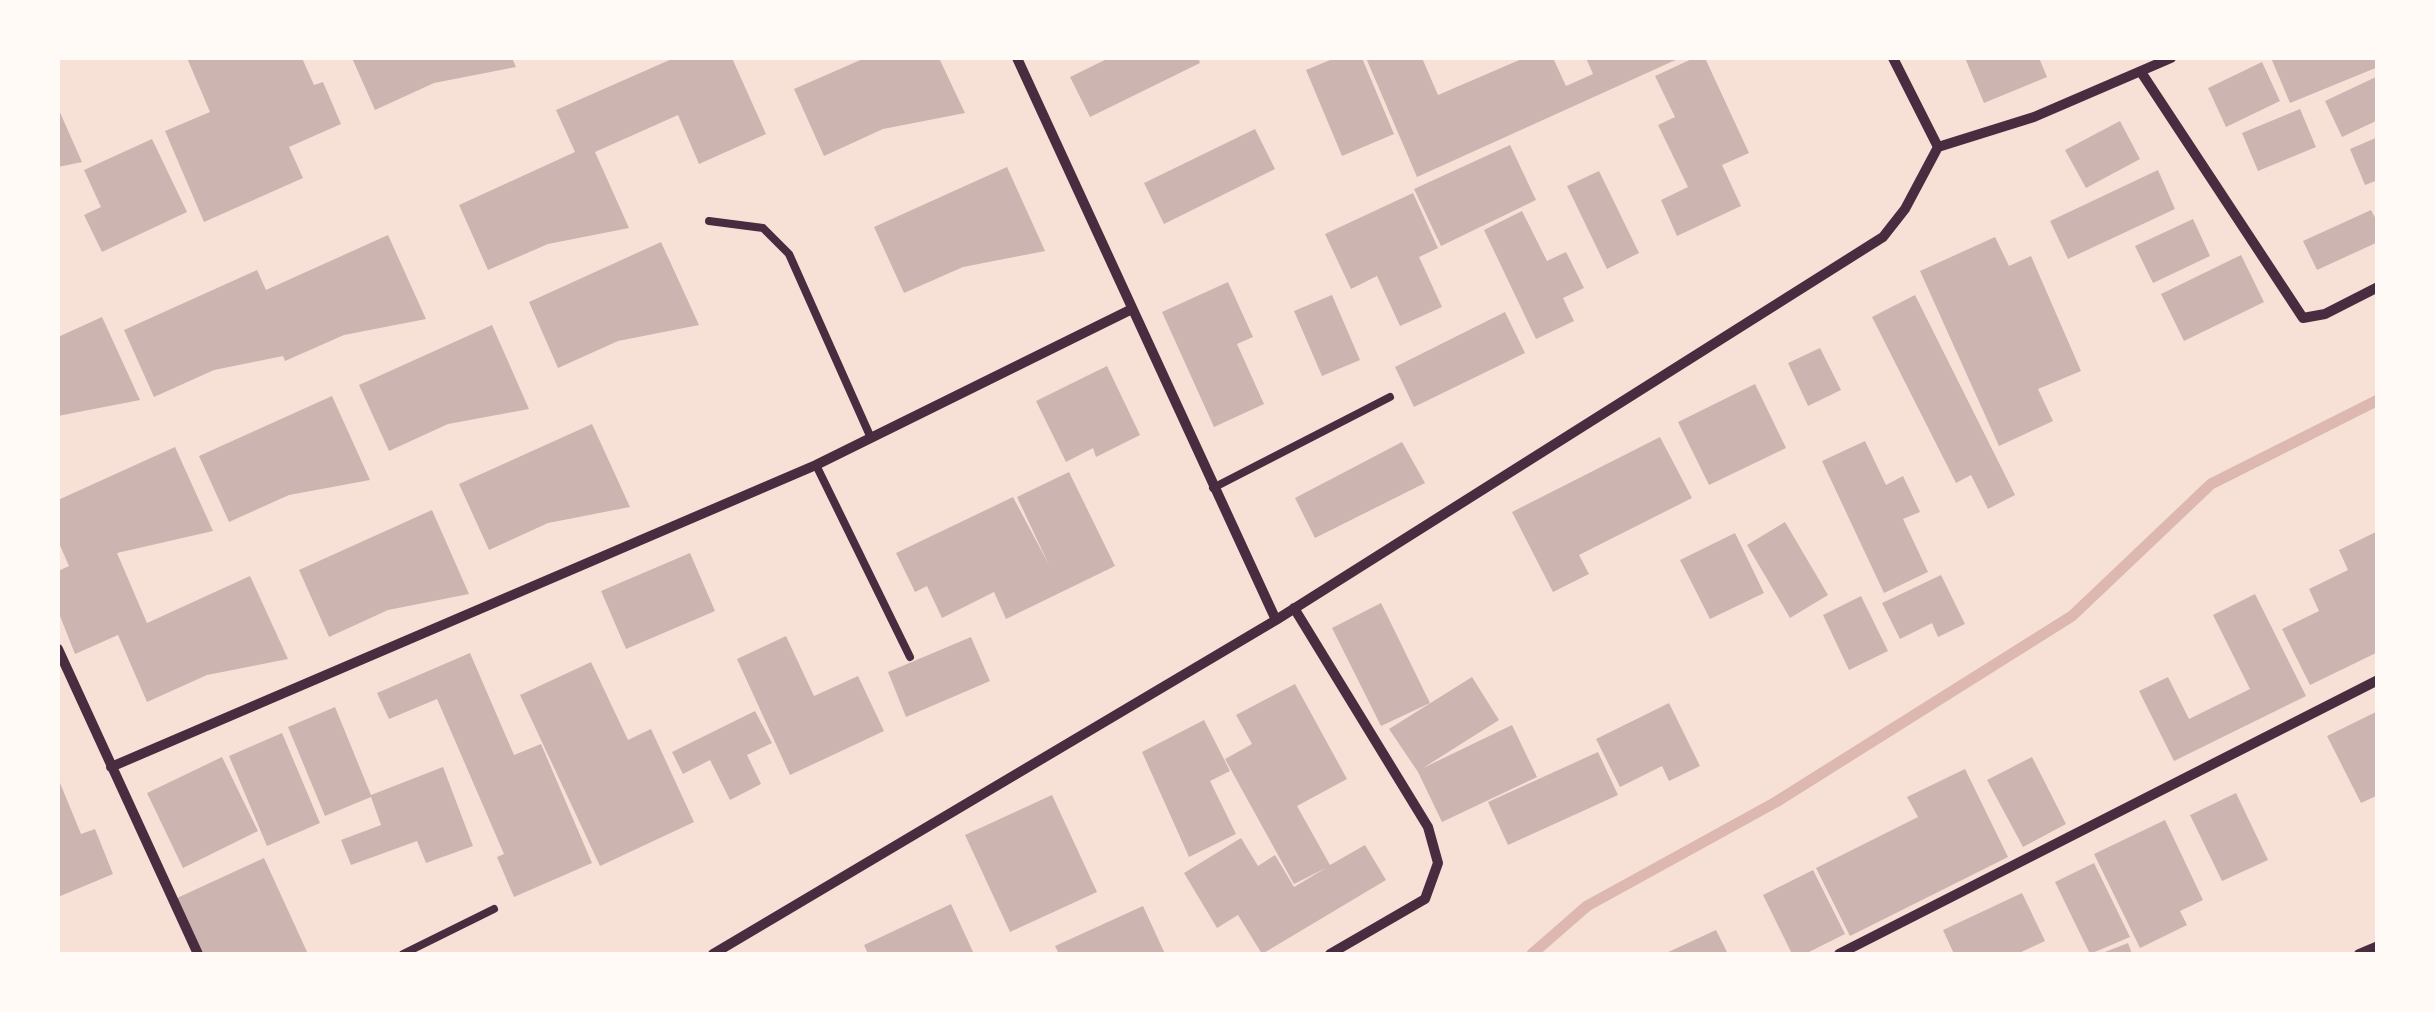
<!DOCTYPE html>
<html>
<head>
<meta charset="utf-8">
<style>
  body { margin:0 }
  #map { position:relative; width:2435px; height:1012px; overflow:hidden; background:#f7e1d7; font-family:"Libre Baskerville",serif }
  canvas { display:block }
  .frame { position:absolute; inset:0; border:60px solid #fffaf5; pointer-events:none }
</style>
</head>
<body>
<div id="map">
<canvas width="2435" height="1012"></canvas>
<div class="frame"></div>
</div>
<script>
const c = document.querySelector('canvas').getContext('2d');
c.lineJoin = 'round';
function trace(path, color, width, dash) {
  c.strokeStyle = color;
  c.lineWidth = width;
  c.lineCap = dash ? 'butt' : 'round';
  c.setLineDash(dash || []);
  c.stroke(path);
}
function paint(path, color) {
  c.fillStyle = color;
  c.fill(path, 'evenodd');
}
trace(new Path2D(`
  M1532 954 1587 906 1776 802 2072 616 2211 484 2378 400`), '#dcb8b0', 11);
paint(new Path2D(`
  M187 58H302L314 85 323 82 341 124 289 147 303 178 204 222 165 131 210 112Z
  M352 58H512L516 67 434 83 375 110Z
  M674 58H732L766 134 699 164 678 115 595 152 629 228 548 244 488 270 459 205 575 152 556 110Z
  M865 58H939L965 113 883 129 824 156 794 89Z
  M1109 58H1198L1200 63 1090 117 1070 77Z
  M1335 58H1362L1394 134 1342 156 1306 70Z
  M1366 58H1422L1438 95 1524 58H1553L1566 86 1593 74 1586 58H1680L1417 177Z
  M1694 58H1705L1749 153 1722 165 1741 206 1677 236 1661 200 1688 187 1658 125 1675 117 1655 76Z
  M1965 58H2039L2047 77 1984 103Z
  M2271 58H2378V67L2290 103Z
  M2262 62 2280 101 2226 127 2208 88Z
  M2378 76V120L2342 137 2325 101Z
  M58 108 82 162 58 167Z
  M2300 109 2316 147 2258 171 2242 133Z
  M2120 121 2140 159 2086 188 2065 150Z
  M1255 129 1275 169 1164 224 1144 183Z
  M2378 137V180L2365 185 2350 149Z
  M152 139 187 212 102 252 84 215 101 207 84 170Z
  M1510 145 1536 200 1441 246 1414 189Z
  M1007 167 1045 251 963 267 904 293 874 227Z
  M2158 170 2175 209 2068 259 2050 221Z
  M1599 171 1639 253 1607 269 1567 186Z
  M1413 193 1438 248 1419 257 1442 307 1400 326 1377 276 1351 289 1325 234Z
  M2371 210 2378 223V242L2317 270 2303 241Z
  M1522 211 1547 261 1566 252 1584 288 1563 298 1574 321 1536 339 1484 230Z
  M2193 219 2210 256 2153 283 2135 246Z
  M388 235 426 319 344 335 285 361 283 356 214 370 154 397 124 330 257 270 266 290Z
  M1995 237 2009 266 2031 256 2081 371 2038 389 2053 421 1999 446 1920 271Z
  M661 242 699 325 618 341 558 368 529 302Z
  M2241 255 2264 302 2184 341 2161 294Z
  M1228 282 1253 337 1237 344 1264 404 1214 427 1162 312Z
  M1332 295 1360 360 1322 376 1294 311Z
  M1915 295 2015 495 1988 509 1971 475 1956 483 1872 317Z
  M1505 312 1525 353 1414 407 1395 367Z
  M102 317 140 400 58 416V337Z
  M492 325 529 409 448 424 389 451 359 385Z
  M1820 348 1841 390 1808 406 1788 363Z
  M1107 366 1140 435 1096 457 1093 448 1066 462 1036 401Z
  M1755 384 1786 448 1709 485 1678 422Z
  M332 396 370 480 289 495 229 522 199 456Z
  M592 424 630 507 548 523 489 550 459 484Z
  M1660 437 1692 498 1579 555 1589 574 1553 592 1512 512Z
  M1865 441 1886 485 1903 476 1920 512 1903 519 1928 572 1884 593 1822 461Z
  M1402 442 1425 483 1315 538 1295 498Z
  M175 447 213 531 117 553 147 623 250 576 288 659 207 675 147 702 118 635 75 654 58 611V571L69 566 58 541V500Z
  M1069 472 1115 566 1006 619 994 592 942 618 927 586 915 592 896 553 1013 497 1049 565 1017 497Z
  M432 510 469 594 388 610 329 637 299 570Z
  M1785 522 1828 595 1790 618 1747 545Z
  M2378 531V652L2310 685 2282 629 2319 611 2309 589 2348 570 2339 550Z
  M1735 533 1764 593 1710 619 1680 560Z
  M690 553 715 611 626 649 601 591Z
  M1941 575 1965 624 1938 637 1932 623 1900 639 1882 603Z
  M2255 594 2306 696 2174 761 2139 691 2168 677 2189 719 2250 689 2213 615Z
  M1861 596 1888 651 1849 670 1823 615Z
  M1381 603 1430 703 1381 726 1332 628Z
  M786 636 814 696 858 676 884 731 790 775 737 659Z
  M971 637 990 681 906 717 888 672Z
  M470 653 514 755 541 744 592 863 514 897 497 857 504 854 437 699 389 719 377 693Z
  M591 662 628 740 651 729 694 822 600 866 520 695Z
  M1472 677 1499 720 1423 768 1512 725 1537 777 1442 822 1418 772 1389 729Z
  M1295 684 1347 779 1297 806 1330 865 1365 845 1386 880 1262 954 1238 915 1217 928 1184 873 1241 838 1258 866 1275 855 1294 887 1326 868 1294 884 1225 759 1252 744 1236 715Z
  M1669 703 1700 766 1669 781 1662 766 1620 787 1596 739Z
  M335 707 371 795 443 767 473 846 426 863 417 841 351 865 341 840 381 825 371 797 325 816 288 727Z
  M755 711 772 743 747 755 761 784 730 800 710 760 683 774 672 752Z
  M2378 711V795L2361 803 2327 736Z
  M1204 720 1230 771 1210 781 1236 834 1189 857 1142 752Z
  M282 733 320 823 267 846 229 756Z
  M1598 752 1618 795 1508 845 1488 802Z
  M222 757 258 831 183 868 147 793Z
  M2032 757 2066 824 2023 847 1987 780Z
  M1965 769 2008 857 1850 936 1816 868 1918 817 1907 797Z
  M58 778 81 834 95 829 113 874 58 897Z
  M2236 793 2268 860 2222 881 2190 815Z
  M1052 795 1097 892 1010 932 965 835Z
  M2165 820 2203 900 2180 911 2187 925 2140 948 2094 854Z
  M264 858 308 954H202L177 898Z
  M2094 863 2130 937 2090 954 2055 882Z
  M1813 870 1845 934 1805 954H1792L1763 895Z
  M2022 893 2045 941 2017 954H1954L1943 930Z
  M951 904 974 954H868L864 945Z
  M1143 906 1165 954H1059L1055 946Z
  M1716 930 1728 954H1664Z
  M2128 943 2132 954H2100Z`), '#ccb4b1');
trace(new Path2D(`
  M709 221 763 228 789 254 871 438
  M816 465 910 657
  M1213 488 1390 397
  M403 954 494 909`), '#4a2c40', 8);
trace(new Path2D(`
  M1017 58 1276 620
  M2141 72 2303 318 2325 314 2378 287
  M1938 147 2034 117 2171 58
  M1294 608 1428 827 1438 863 1425 899 1330 954
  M58 649 198 954
  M111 767 816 465 1130 310
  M713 954 1276 620 1883 237 1905 209 1938 147 1893 58
  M1839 954 2378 680
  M2359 954 2378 946`), '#4a2c40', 10);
</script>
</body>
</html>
